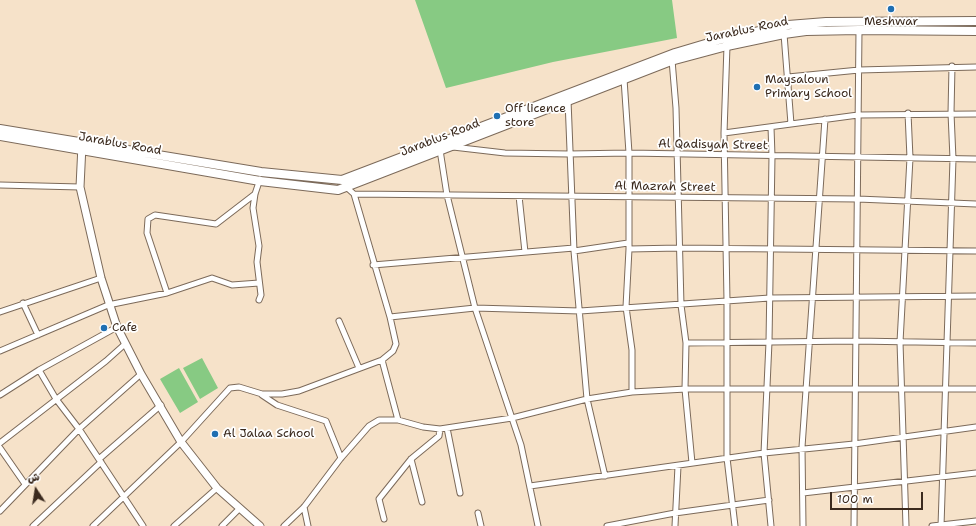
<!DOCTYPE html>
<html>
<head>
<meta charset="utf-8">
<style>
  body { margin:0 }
  #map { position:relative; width:976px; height:526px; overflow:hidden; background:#f6e2c9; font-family:"Shantell Sans","Playpen Sans Arabic",sans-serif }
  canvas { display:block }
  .north { position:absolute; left:16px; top:470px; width:40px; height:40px; -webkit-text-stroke:3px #fff; paint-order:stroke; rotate:348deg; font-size:11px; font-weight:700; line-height:16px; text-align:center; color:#3b2a1e }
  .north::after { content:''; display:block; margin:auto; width:14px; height:18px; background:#3b2a1e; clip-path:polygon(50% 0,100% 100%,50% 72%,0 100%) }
  .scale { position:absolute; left:830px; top:492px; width:93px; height:18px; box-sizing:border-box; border:2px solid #3b2a1e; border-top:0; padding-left:5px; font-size:12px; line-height:14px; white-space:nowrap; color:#3b2a1e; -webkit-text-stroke:3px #fff; paint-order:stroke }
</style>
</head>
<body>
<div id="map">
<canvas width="976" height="526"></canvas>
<div class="north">ش</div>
<div class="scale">100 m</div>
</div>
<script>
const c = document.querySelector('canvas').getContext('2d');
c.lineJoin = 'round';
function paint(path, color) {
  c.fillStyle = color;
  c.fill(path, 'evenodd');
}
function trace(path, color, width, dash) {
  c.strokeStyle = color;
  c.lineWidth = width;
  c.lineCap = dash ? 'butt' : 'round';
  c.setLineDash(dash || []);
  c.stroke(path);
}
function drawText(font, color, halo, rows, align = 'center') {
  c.font = font + ' "Shantell Sans",sans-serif';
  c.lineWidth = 3.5;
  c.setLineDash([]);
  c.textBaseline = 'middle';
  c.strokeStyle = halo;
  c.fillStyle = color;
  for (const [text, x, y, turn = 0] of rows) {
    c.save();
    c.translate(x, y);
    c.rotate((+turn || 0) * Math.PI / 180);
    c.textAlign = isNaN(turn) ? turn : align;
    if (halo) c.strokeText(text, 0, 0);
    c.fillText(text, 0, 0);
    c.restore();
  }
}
paint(new Path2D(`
  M415 0H672L677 38 553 62 446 88Z
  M202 358 218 388 200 399 183 368Z
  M179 368 198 402 180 413 160 379Z`), '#87ca83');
const minor = new Path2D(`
  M784 34 791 124
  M727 46 724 133 727 301V458L735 526
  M672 60 676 108 681 305 686 343 685 389 692 463
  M788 77 859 70 976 67
  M624 79 629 153V249L626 307 632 350V392
  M568 100 574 251 587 399 605 476
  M724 133 858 115 976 114
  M453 147 505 153 569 154 629 153 976 159
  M440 150 447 195 475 308 521 445 538 526
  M0 185 80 187
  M345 186 354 194 390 317 396 344 393 351 382 360 398 420
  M354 194 858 199 976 204
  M519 196 525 252
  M629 249 679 248 976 251
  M574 251 628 243
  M373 265 574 248
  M167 293 147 233 148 219 155 215 216 224 255 194
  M259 300 261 295 257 262 259 246 253 208 255 194 260 179
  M23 303 38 335
  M0 312 101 278
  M390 317 475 308 580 311 770 298 976 296
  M339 321 359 368
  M686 343 856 341 976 343
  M0 351 108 305 167 293 212 278 232 285 259 283
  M39 370 117 327
  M0 395 39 370 56 399 79 429 143 526
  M262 395 277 405 326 421 341 458
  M447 428 460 493
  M0 443 106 361 125 344
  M0 448 25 484
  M99 459 161 405
  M411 459 422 502
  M530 486 764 453 854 444 976 427
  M803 493 976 473
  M304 507 308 526
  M0 511 79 429 141 374
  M478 513 481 526
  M384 519 379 499 411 459 439 436 440 429
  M33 526 101 462
  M93 526 181 442 230 388 239 387 262 394H282L299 391 382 360
  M174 526 217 488
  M222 526 240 508
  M284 526 304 507 341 458 369 426 379 420H398L423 427 440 429 512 418 587 399 632 392 686 389H976
  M607 526 675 513 769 500
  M675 526 678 466
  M771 526 764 453 769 342 772 156 771 127
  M803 526 802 447 825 119
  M854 526 859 30
  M906 526 900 342 910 158 908 113
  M932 526 976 521
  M941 526 953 159 951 113 952 66`);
const secondary = new Path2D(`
  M82 145 80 187 101 278 117 327 141 374 181 442 217 488 260 526`);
const primary = new Path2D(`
  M0 129 261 172 342 180 675 53 722 39 788 25 826 22 976 21
  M0 136 260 181 338 190 671 61 727 46 784 34 806 31 859 30 976 31`);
trace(minor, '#7c6a5a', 7);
trace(secondary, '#7c6a5a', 9);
trace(primary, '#7c6a5a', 10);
trace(minor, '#fff', 5);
trace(secondary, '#fff', 7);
trace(primary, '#fff', 8);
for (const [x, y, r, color] of [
  [891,9,4,"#1f6fb2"],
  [757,87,4,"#1f6fb2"],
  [497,116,4,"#1f6fb2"],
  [104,328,4,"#1f6fb2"],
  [215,434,4,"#1f6fb2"]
]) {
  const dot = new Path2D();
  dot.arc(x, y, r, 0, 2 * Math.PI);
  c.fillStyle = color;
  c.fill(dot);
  trace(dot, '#fff', 1.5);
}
drawText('12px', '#3b2a1e', '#fff', [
  ["Meshwar",891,22,"center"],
  ["Maysaloun",765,80],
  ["Primary School",765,94],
  ["Off licence",505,109],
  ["store",505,123],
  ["Cafe",112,328],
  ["Al Jalaa School",223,434]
], 'left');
drawText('12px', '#3b2a1e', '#fff', [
  ["Jarablus Road",747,30,-12],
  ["Jarablus Road",440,138,-21],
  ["Jarablus Road",120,144,10],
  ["Al Qadisyah Street",713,145,1],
  ["Al Mazrah Street",665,187,1]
]);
</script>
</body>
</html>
